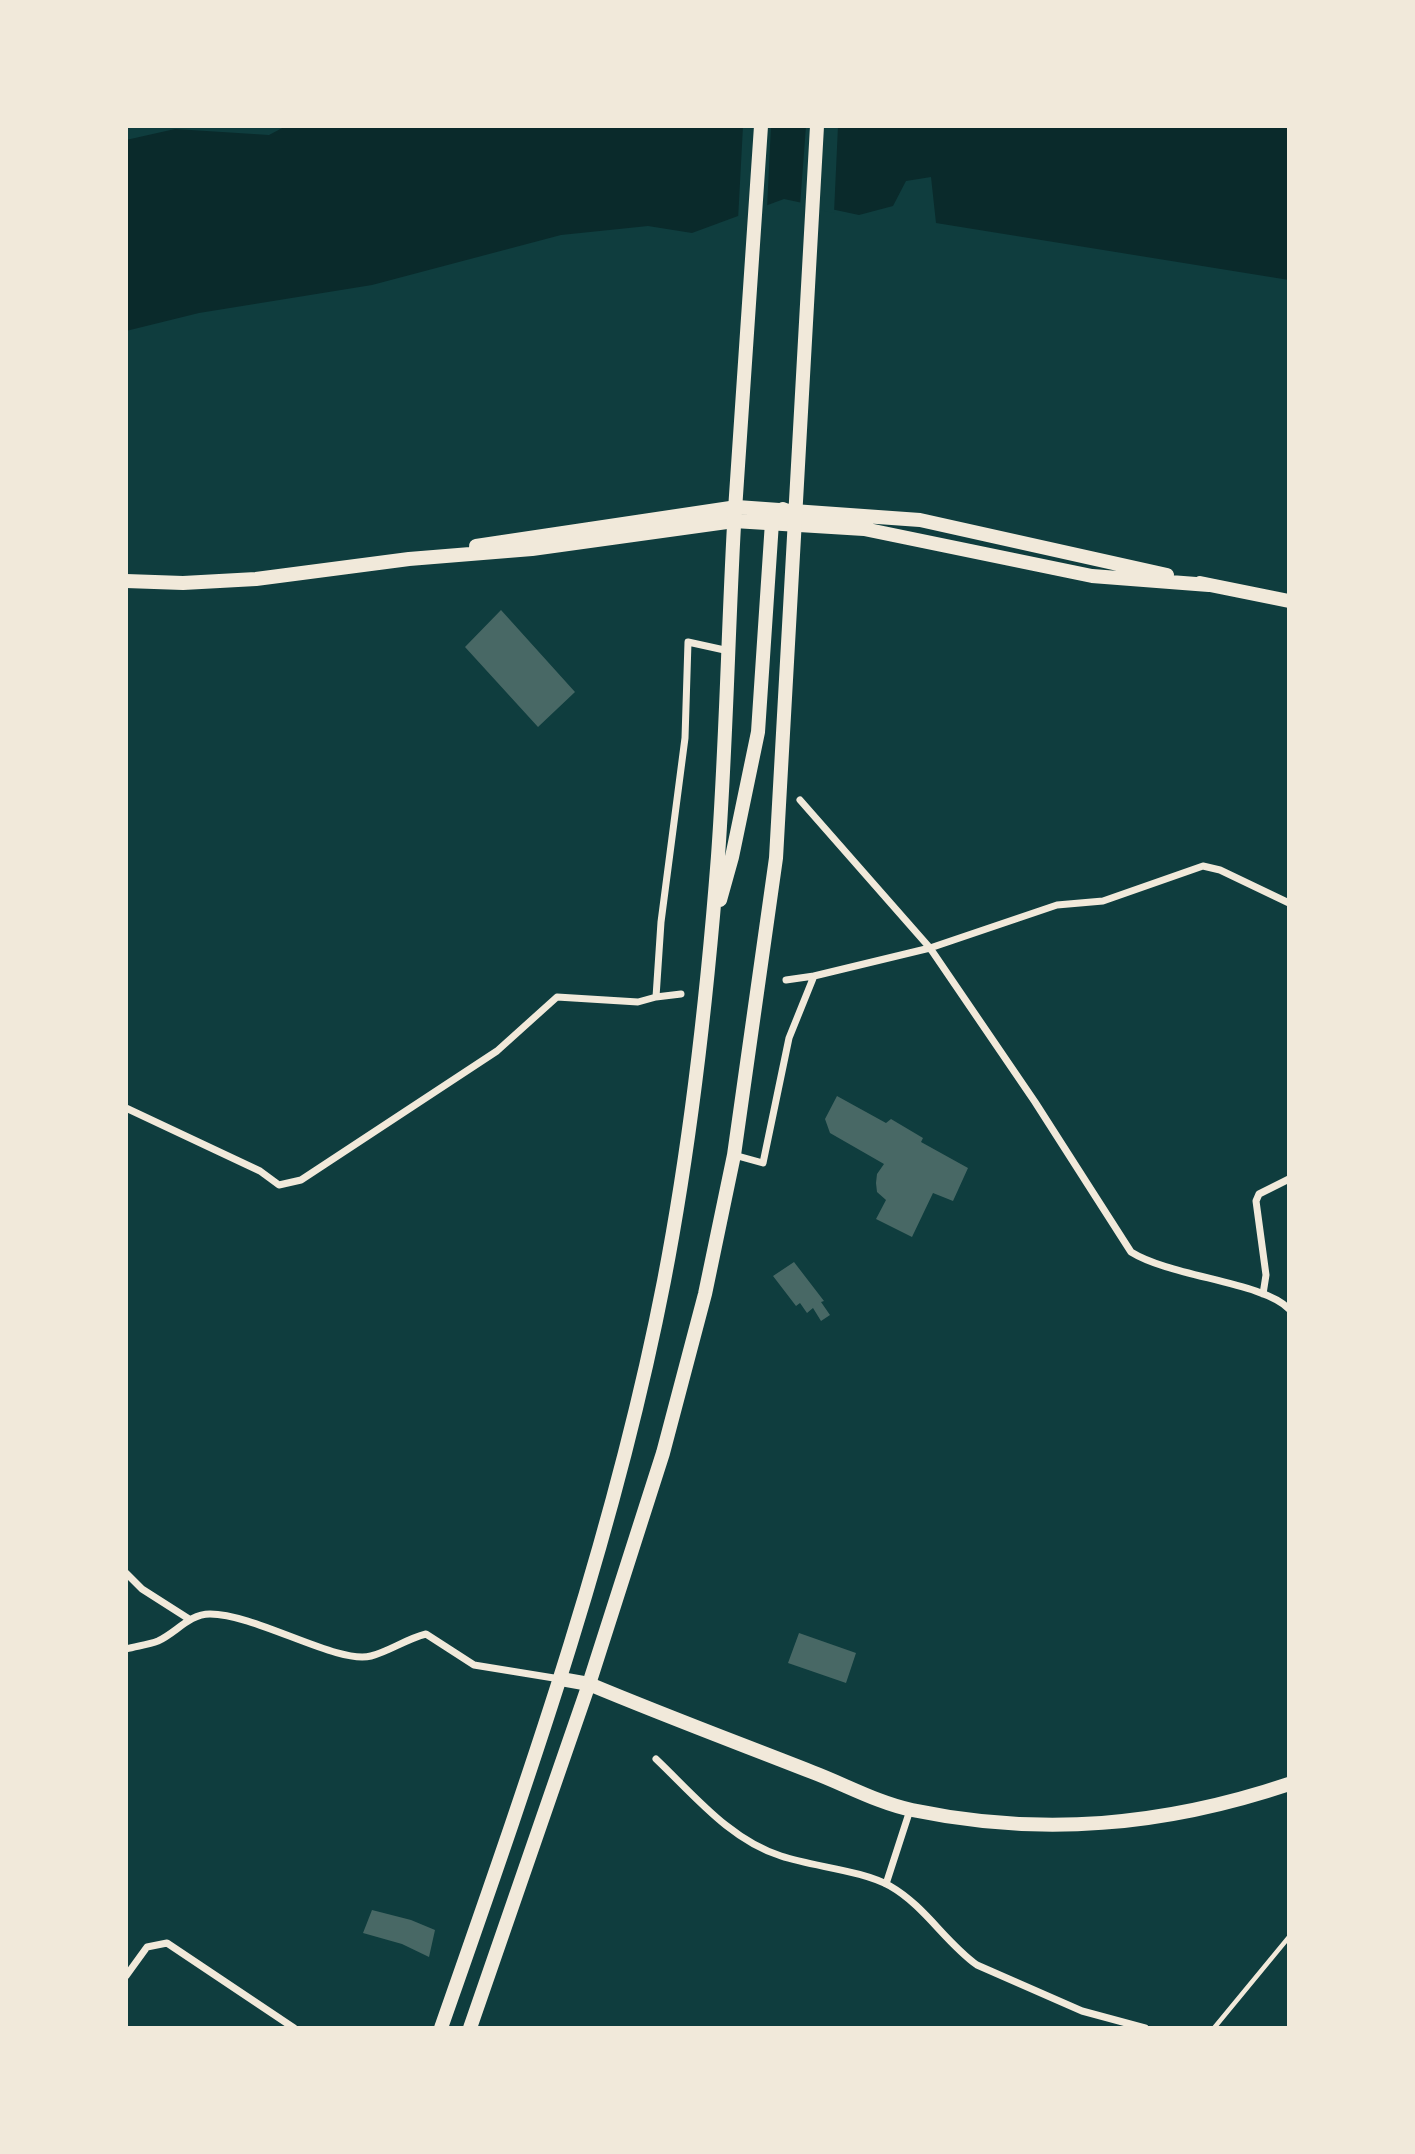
<!DOCTYPE html>
<html>
<head>
<meta charset="utf-8">
<style>
  body { margin:0 }
  #map { position:relative; width:1415px; height:2154px; overflow:hidden; background:#0f3d3e; font-family:"IBM Plex Sans",sans-serif }
  canvas { display:block }
  .frame { position:absolute; inset:0; border:128px solid #f1e9da; pointer-events:none }
</style>
</head>
<body>
<div id="map">
<canvas width="1415" height="2154"></canvas>
<div class="frame"></div>
</div>
<script>
const c = document.querySelector('canvas').getContext('2d');
c.lineJoin = 'round';
function paint(path, color) {
  c.fillStyle = color;
  c.fill(path, 'evenodd');
}
function trace(path, color, width, dash) {
  c.strokeStyle = color;
  c.lineWidth = width;
  c.lineCap = dash ? 'butt' : 'round';
  c.setLineDash(dash || []);
  c.stroke(path);
}
paint(new Path2D(`
  M286 126H1289V280L936 223 931 177 906 181 893 206 859 215 784 199 692 233 648 226 561 235 372 285 199 313 126 331V140L175 129 269 135Z`), '#0a2a2b');
paint(new Path2D(`
  M743 126H771L767 209 738 220Z
  M806 126H838L834 213 800 206Z`), '#0f3d3e');
paint(new Path2D(`
  M501 610 575 692 538 727 465 647Z
  M837 1096 886 1123 891 1119 923 1138 921 1142 968 1168 953 1201 933 1193 912 1237 876 1219 886 1200 877 1192 876 1183 877 1174 884 1164 830 1133 825 1119Z
  M794 1262 824 1301 821 1302 830 1315 821 1321 813 1308 807 1313 800 1303 796 1306 773 1276Z
  M799 1633 856 1653 846 1683 788 1663Z
  M372 1910 411 1920 435 1930 429 1957 402 1944 363 1933Z`), '#486865');
trace(new Path2D(`
  M1214 2028 1289 1937`), '#f1e9da', 4.5);
trace(new Path2D(`
  M800 800 930 948 1035 1102 1131 1252C1171 1277 1263 1282 1289 1309
  M814 976 930 948 1057 905 1103 901 1203 866 1220 870 1289 903
  M681 994 656 997 661 922 685 738 688 642 729 651
  M126 1108 260 1171 279 1185 301 1180 497 1051 557 997 638 1002 656 997
  M734 1155 763 1163 789 1038 814 976 786 980
  M1263 1294 1266 1275 1256 1201 1259 1194 1289 1179
  M126 1573 142 1589 189 1619
  M126 1649C136 1646 148 1645 158 1641 176 1633 189 1614 210 1614 256 1614 338 1665 371 1656 390 1651 406 1639 426 1634L474 1665 560 1679
  M656 1759C694 1795 730 1840 781 1856 814 1867 861 1870 890 1886 925 1906 945 1942 977 1965L1082 2011 1145 2028
  M886 1884 910 1810
  M126 1976 147 1947 167 1943 294 2028`), '#f1e9da', 7);
trace(new Path2D(`
  M476 546 737 507 920 520 1167 575
  M126 581 183 583 256 579 409 559 532 549 734 521 864 529 1092 576 1209 585
  M1200 583 1289 601
  M561 1679 589 1684C663 1715 738 1743 812 1772 844 1784 878 1803 912 1810 1041 1837 1164 1826 1289 1784`), '#f1e9da', 14);
trace(new Path2D(`
  M720 900 732 857 758 732 772 522 775 514 783 509
  M441 2028C527 1782 614 1538 664 1281 691 1141 707 998 718 856 726 746 728 635 734 525 742 392 753 259 761 126
  M470 2028 589 1684 663 1453 705 1294 734 1155 776 858 817 126`), '#f1e9da', 14);
</script>
</body>
</html>
